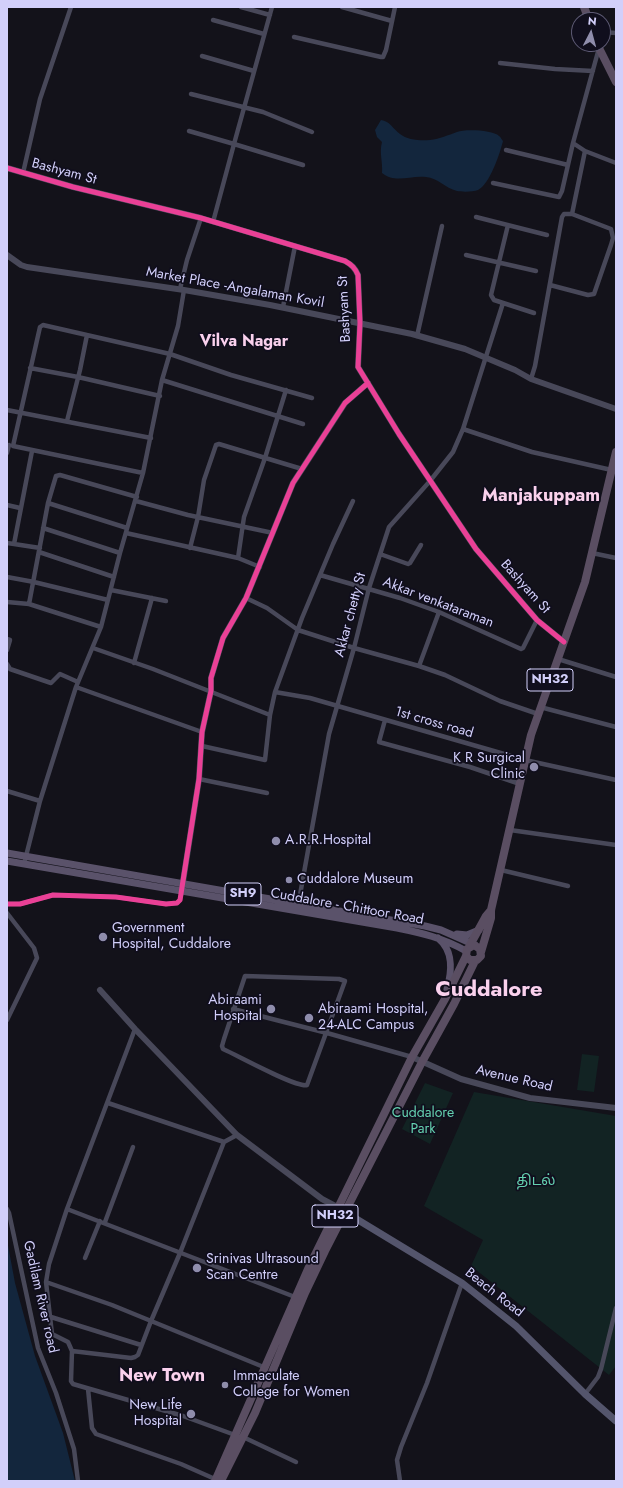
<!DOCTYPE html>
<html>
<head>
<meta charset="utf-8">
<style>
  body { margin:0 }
  #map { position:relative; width:623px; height:1488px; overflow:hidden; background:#13121a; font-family:Jost,sans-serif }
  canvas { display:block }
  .frame { position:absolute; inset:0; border:8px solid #d2cffa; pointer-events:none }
  .north { position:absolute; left:571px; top:12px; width:40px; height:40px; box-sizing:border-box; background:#100e1d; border:1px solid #5e5b75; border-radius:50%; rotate:6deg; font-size:11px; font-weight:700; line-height:16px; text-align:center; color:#d2cffa }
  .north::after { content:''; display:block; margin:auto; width:14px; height:18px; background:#8f8dac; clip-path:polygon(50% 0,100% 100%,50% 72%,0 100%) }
</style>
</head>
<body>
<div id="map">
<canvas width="623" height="1488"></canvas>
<div class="frame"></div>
<div class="north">N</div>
</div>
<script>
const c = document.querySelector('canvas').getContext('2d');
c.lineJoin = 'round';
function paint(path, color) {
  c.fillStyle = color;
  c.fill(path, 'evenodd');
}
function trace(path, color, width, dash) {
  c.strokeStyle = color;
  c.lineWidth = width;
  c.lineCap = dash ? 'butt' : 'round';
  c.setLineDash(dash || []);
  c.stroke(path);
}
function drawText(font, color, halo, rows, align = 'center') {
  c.font = font + ' Jost,"Noto Sans Tamil",sans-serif';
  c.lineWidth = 3.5;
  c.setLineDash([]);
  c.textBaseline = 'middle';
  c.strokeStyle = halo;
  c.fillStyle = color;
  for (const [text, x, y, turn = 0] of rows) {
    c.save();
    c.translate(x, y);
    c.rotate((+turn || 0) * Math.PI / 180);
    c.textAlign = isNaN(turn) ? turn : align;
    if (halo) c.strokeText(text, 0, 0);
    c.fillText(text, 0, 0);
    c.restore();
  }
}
paint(new Path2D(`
  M582 1054 599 1056 594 1092 577 1090Z
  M425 1083 453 1093 430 1144 402 1129Z
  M474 1092 616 1116V1366L609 1375 471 1266 483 1240 424 1206Z`), '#122323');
paint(new Path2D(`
  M381 120C390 121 393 129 400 134 407 140 421 141 430 140 440 139 448 135 457 132 465 129 493 130 499 136 500 136 502 140 503 141 500 153 490 184 478 190 473 192 462 192 457 191 445 188 438 178 426 177 410 175 396 184 382 173 383 162 379 153 382 142L377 137 375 130Z
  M7 1240 15 1283 35 1356 63 1433 75 1481H7Z`), '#13263d');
trace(new Path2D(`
  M241 7 270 15
  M342 7 392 21
  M213 20 264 34
  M603 32 616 33
  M294 37 381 57H383L386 50 395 7
  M599 48 573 143 585 151 616 163
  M202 56 254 71
  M500 63 555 69 593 71
  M191 94 263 112 312 132
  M189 131 234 144 272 7
  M506 150 568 165
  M23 173 40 99 71 7
  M493 183 559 197 562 191 573 143
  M476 217 547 235
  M213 222 234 144 303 165
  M508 225 491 295 494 300 534 313
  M466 255 536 271
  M550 285 588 295 594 294 611 245 613 238 611 229 572 214
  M180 289 187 260 201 218
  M283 307 295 246
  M417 336 442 226
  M30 368 78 377 160 396
  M531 379 535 366 562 217 564 214H572L585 151
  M162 380 303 424
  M7 410 151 438
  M67 421 80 370 87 335
  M463 429 532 452 616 471
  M32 451 14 544 40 548
  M7 453 9 445
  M143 473 13 446 40 327 43 325 170 354 231 375 312 398
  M136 501 188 515 273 533
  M48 503 127 528
  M7 505 20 508
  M43 528 120 553
  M126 533 238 558 260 567
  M7 543 14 544
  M190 548 198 517 204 480 216 445 219 444 302 469
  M39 552 114 577
  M592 553 616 558
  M380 554 408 564 410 563 421 545
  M238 558 244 517 265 458 286 390
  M320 575 400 598 439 612 521 649 523 648 537 620
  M7 577 34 582 108 600
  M111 590 166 601
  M246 598 267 608 298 630 354 648 419 666 445 675 500 701 538 714
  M7 602 29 604 101 627
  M29 604 48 503 56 476 60 475 137 497
  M7 639 10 640 7 650
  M93 648 153 669 270 715
  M558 659 616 677
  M134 663 152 598
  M7 664 10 669 51 683 60 674 78 682
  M419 666 439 612
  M76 687 202 732
  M275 692 310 698 525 760 616 780
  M540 707 616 727
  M385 720 379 742 470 767 520 784
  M202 746 265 760 270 715 275 692 302 618 333 544 353 501
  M199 779 267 793
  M7 791 40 801
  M510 830 616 845
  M24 864 40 801 76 687 101 627 120 553 143 473 162 380 178 326 184 290
  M501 870 568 886
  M7 904H20L53 895 116 897 166 904 177 903 180 900 182 891
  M298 906 329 734 354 648 369 588 389 527 430 481 453 452 463 429 503 303
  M7 913 34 948 37 958 7 1020
  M245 976 339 979 345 981 307 1085C296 1088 237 1055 223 1049L222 1046 224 1039Z
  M233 1009 327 1033 412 1057
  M135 1029 67 1209 49 1264 46 1282 52 1334 68 1342 72 1351 71 1381 73 1384 183 1416 235 1435
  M108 1103 224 1142
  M7 1209 9 1213 38 1348 56 1393 74 1449 78 1481
  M67 1209 295 1297
  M105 1222 133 1147
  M85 1258 100 1221
  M46 1282 112 1305 266 1368
  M51 1317 141 1345
  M72 1351 131 1358 135 1357 138 1355 151 1321 180 1253 224 1142 237 1135
  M88 1389 92 1428 96 1434 181 1464 215 1479
  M585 1394 598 1377 601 1369 616 1308
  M243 1437 296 1462
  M400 1481 397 1460 401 1447 427 1383 462 1283`), '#484859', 4.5);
trace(new Path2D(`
  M7 168 73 187 201 218 345 261C352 265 355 268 358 275L360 323 358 367 399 434 476 549 537 620 564 642
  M7 255 21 265 27 267 184 290 270 305 412 334 465 349 515 370 531 379 616 409
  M182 888 199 779 202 732 211 691V678L223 638 246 598 293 483 345 403 368 383
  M100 990 135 1029 237 1135 322 1199 339 1208
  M412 1057 461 1079 530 1098 616 1108`), '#484859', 6);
trace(new Path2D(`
  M340 1209 462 1283 516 1326 585 1394 616 1421`), '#54556c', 7);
trace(new Path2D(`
  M7 853 425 926 441 930 475 945
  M7 861 397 928C422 933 443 938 466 951
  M457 934 467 935 479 930
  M438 938C454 951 452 971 447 989`), '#5a526a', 7);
trace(new Path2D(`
  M584 7 589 20
  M597 44 616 82
  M469 947 486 916 491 910
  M481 952 491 918V910L531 735 585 582 616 452
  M215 1481 308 1269 412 1057 445 999 466 956 467 949 474 945 480 949 481 956 477 960H470L466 956
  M221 1481 255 1413 305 1293 325 1251 422 1062 454 1004 475 961`), '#5a4e62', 8);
trace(new Path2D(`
  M7 168 73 187 201 218 345 261C352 265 355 268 358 275L360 323 358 367 399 434 476 549 537 620 564 642
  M7 904H20L53 895 116 897 166 904 177 903 180 900 199 779 202 732 211 691V678L223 638 246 598 293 483 345 403 368 383`), '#ea4096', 5);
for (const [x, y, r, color] of [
  [534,767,5,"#8f8dac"],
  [276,841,5,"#8f8dac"],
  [289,880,4,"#8f8dac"],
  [103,937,5,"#8f8dac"],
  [271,1009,5,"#8f8dac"],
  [309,1018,5,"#8f8dac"],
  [197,1268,5,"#8f8dac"],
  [225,1385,4,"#8f8dac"],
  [191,1414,5,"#8f8dac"]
]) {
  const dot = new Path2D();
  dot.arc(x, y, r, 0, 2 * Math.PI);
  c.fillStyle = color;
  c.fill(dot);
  trace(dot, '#100e1d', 1.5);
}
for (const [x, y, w] of [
  [550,680,46],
  [243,894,36],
  [335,1216,46]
]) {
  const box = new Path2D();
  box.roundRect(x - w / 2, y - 11, w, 22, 3);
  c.fillStyle = '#100e1d';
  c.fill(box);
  trace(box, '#d2cffa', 1);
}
drawText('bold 13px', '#d2cffa', null, [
  ["NH32",550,680],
  ["SH9",243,894],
  ["NH32",335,1216]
]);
drawText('14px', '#d2cffa', '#100e1d', [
  ["Bashyam St",64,172,15],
  ["Market Place -Angalaman Kovil",235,288,10],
  ["Bashyam St",345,309,-93],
  ["Bashyam St",525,587,48],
  ["Akkar venkataraman",438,603,21],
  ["Akkar chetty St",351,615,-75],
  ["1st cross road",434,723,16],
  ["Cuddalore - Chittoor Road",347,907,10],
  ["Avenue Road",514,1079,13],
  ["Beach Road",494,1293,38],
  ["Gadilam River road",40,1297,77]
]);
drawText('14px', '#d2cffa', '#100e1d', [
  ["K R Surgical",525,759,"right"],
  ["Clinic",525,775,"right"],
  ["A.R.R.Hospital",285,841],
  ["Cuddalore Museum",297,880],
  ["Government",112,929],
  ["Hospital, Cuddalore",112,945],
  ["Abiraami",262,1001,"right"],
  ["Hospital",262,1017,"right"],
  ["Abiraami Hospital,",318,1010],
  ["24-ALC Campus",318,1026],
  ["Srinivas Ultrasound",206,1260],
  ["Scan Centre",206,1276],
  ["Immaculate",233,1377],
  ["College for Women",233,1393],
  ["New Life",182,1406,"right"],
  ["Hospital",182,1422,"right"]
], 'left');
drawText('14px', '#64d1b0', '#100e1d', [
  ["Cuddalore",423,1114],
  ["Park",423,1130],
  ["திடல்",536,1182]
]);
drawText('bold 16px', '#fad1ed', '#100e1d', [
  ["Vilva Nagar",244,342]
]);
drawText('bold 18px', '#fad1ed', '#100e1d', [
  ["Manjakuppam",541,497],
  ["New Town",162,1377]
]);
drawText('bold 22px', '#fad1ed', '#100e1d', [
  ["Cuddalore",489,991]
]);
</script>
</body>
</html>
